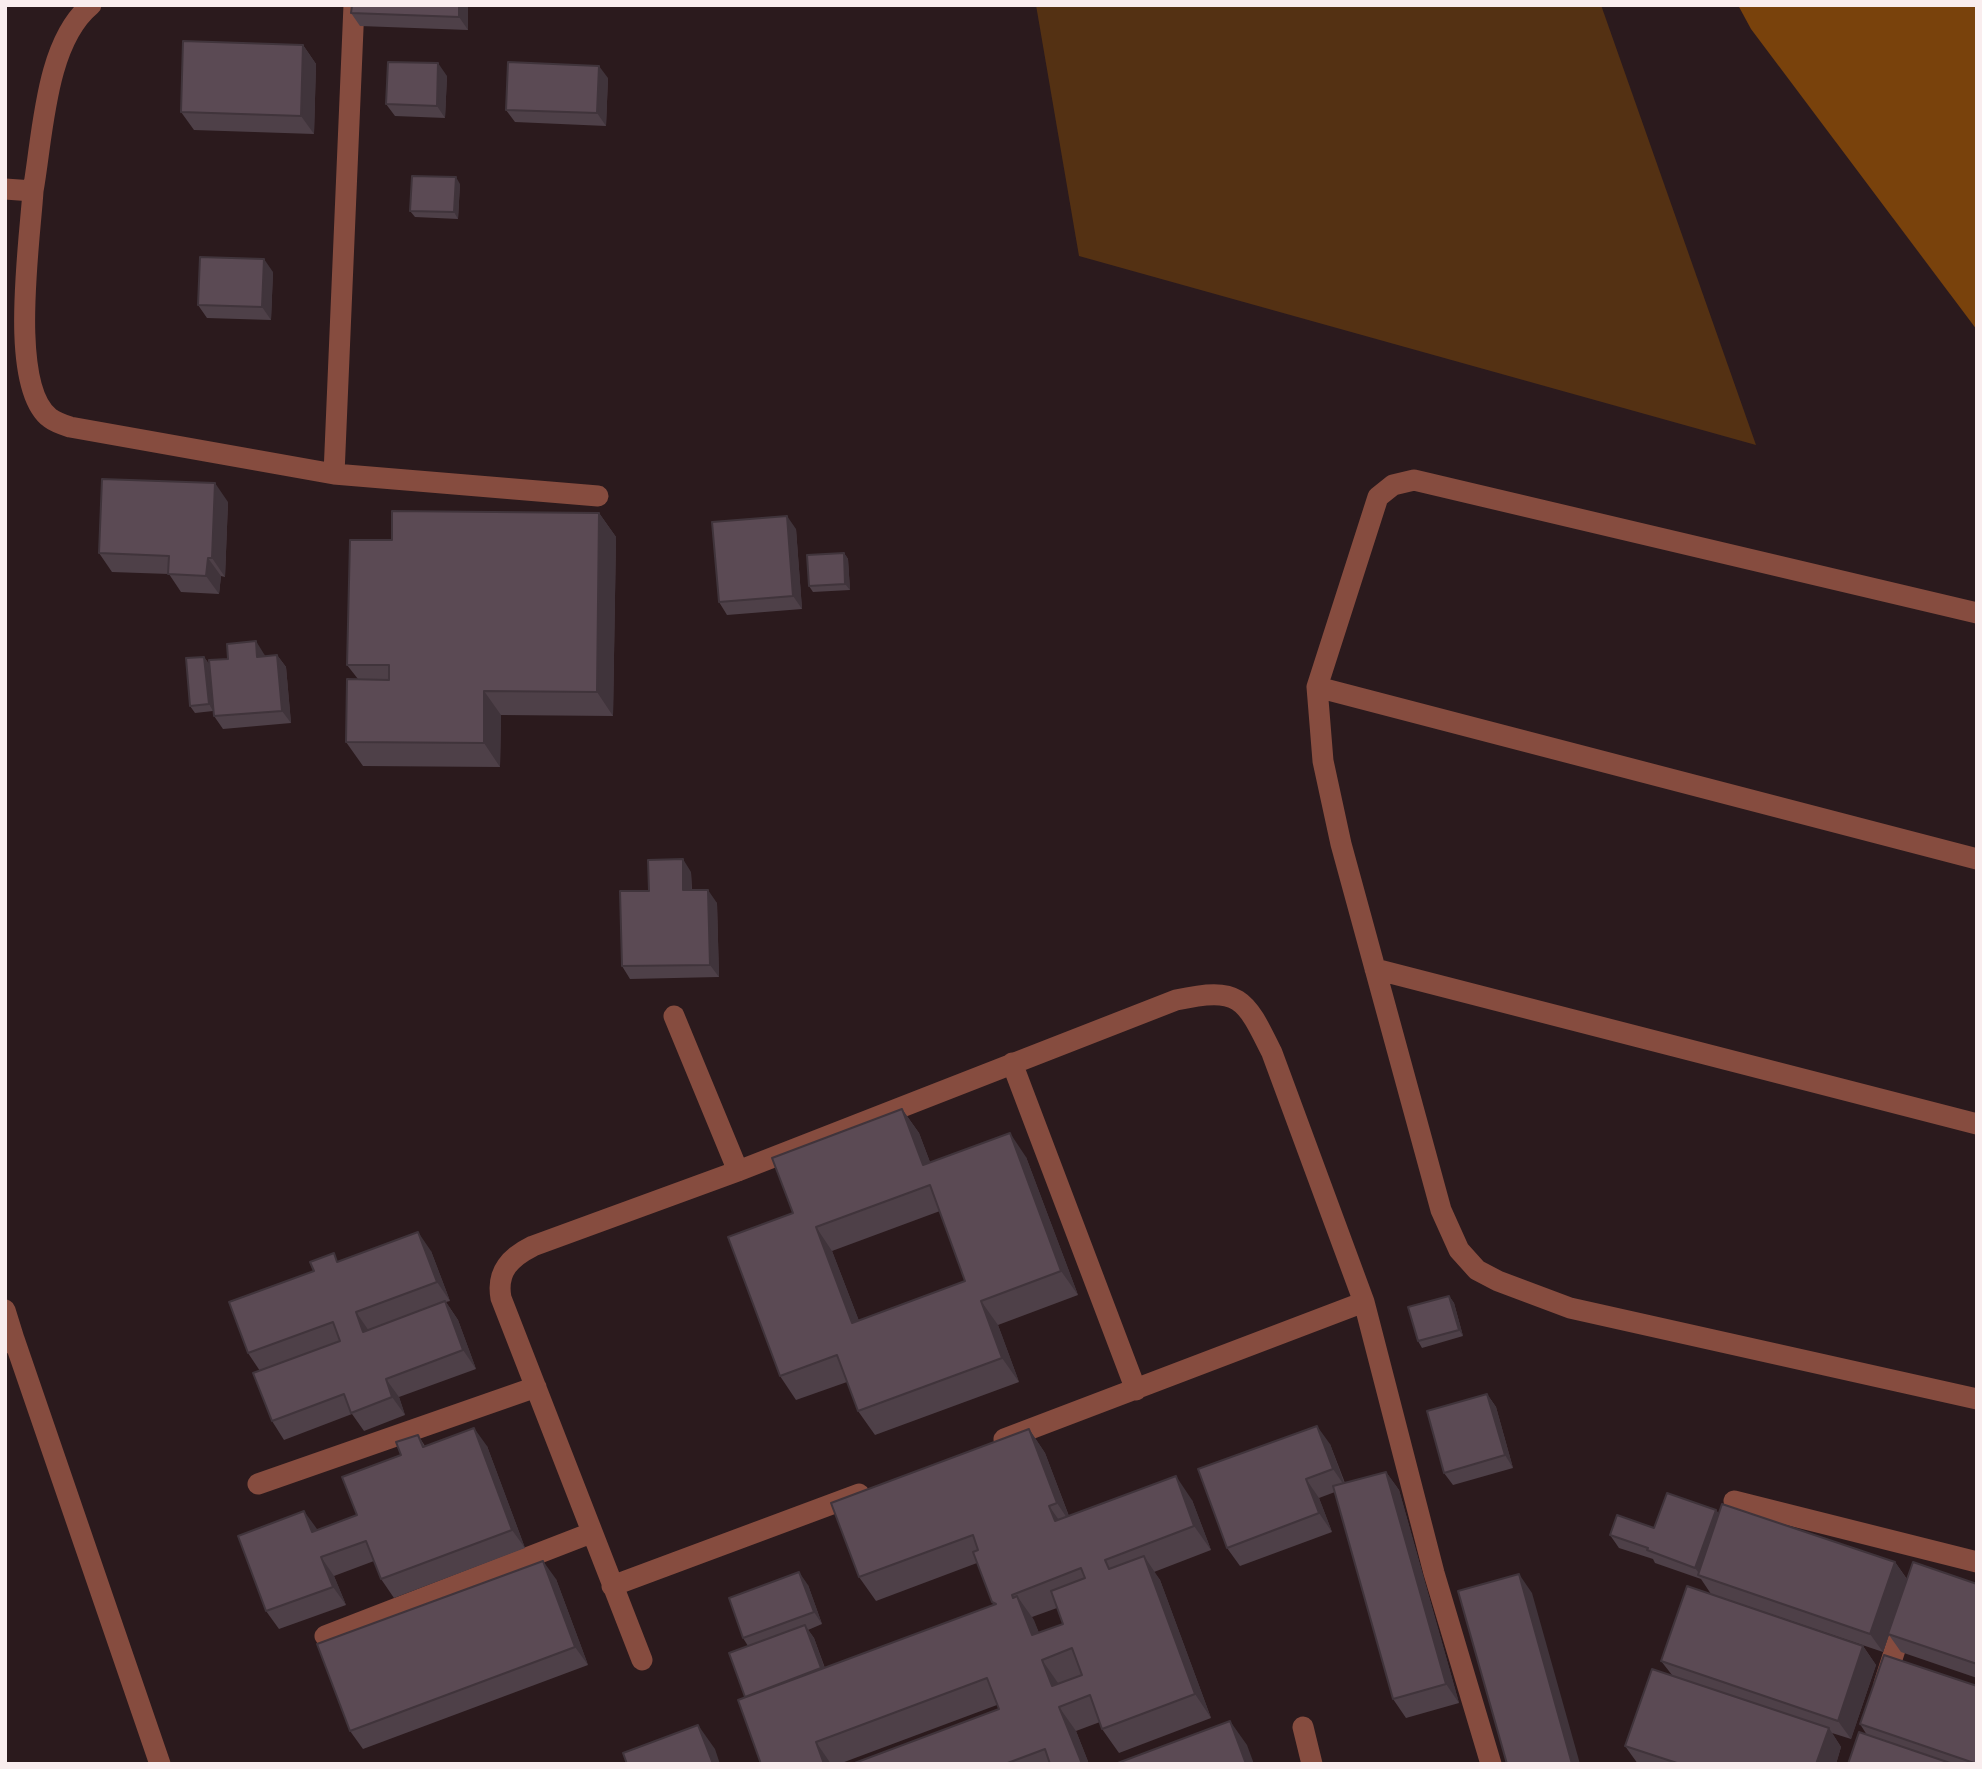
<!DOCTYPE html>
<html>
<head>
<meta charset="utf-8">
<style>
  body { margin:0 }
  #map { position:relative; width:1982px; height:1769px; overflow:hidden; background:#2b1a1d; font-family:Barlow,sans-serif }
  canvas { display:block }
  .frame { position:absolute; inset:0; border:7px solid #f9edee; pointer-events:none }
</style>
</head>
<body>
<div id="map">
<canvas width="1982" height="1769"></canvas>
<div class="frame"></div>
</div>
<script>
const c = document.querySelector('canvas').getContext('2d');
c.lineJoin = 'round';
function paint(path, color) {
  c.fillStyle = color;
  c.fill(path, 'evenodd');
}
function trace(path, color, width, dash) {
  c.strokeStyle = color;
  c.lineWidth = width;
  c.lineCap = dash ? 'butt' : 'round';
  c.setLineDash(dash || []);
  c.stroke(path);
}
paint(new Path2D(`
  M1036 5H1601L1756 445 1079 256Z`), '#543113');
paint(new Path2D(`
  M1738 5H1977V330L1751 29Z`), '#79420c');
trace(new Path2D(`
  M5 189 33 191C43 135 45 43 91 5
  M33 191C30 241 8 386 50 418 55 422 64 425 70 427L334 474 598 496
  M334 474 354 5
  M1977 613 1414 480 1393 485 1378 497 1317 687 1323 761 1341 844 1441 1210 1459 1250 1477 1270 1498 1281 1570 1308 1977 1399
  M1317 687 1977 859
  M1375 969 1977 1124
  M674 1016 738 1171
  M1012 1063 1136 1390
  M5 1310 14 1339 5 1343
  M14 1339 160 1764
  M1004 1439 1364 1302
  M258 1484 536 1387
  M1734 1501 1977 1562
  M612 1586 859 1494
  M325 1636 591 1533
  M642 1660 501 1298C496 1271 511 1257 533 1246L738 1171 1176 1000C1240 986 1245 998 1272 1053L1364 1302 1434 1573 1491 1764
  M1884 1684 1905 1618
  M1303 1727 1312 1764`), '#864c3f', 21);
paint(new Path2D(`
  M352 5H468V30L360 26 351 13Z
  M303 45 316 64 314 134 194 130 181 112Z
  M447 76 445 118 395 116 386 104Z
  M608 78 606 126 515 122 506 110Z
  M460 184 458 219 415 217 410 211Z
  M273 272 271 320 207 318 198 305Z
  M228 502 225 577 221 576 219 594 181 592 169 574 112 572 99 553Z
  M599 513 616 537 613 716 501 715 500 767 363 766 346 742 358 679 347 665 392 540Z
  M796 529 802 609 727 615 719 602Z
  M844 553 848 559 850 590 813 592 809 586Z
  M264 654 265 656 277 655 286 667 291 723 223 729 214 716 228 659Z
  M204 657 209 664 213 711 195 713 190 706Z
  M691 872 692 890 717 903 719 977 630 979 622 966 649 891Z
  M902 1109 919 1133 930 1162 1026 1157 1078 1295 998 1325 1019 1382 875 1435 858 1411 847 1382 796 1400 780 1376 793 1213ZM940 1211 965 1281 859 1321 832 1251Z
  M431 1251 450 1301 446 1302 458 1320 476 1369 399 1397 405 1415 364 1431 352 1414 284 1440 272 1421 260 1371 248 1353 314 1271 339 1261Z
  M1449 1296 1454 1303 1463 1336 1422 1348 1418 1341Z
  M1487 1394 1496 1407 1513 1468 1453 1485 1444 1473Z
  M1029 1429 1045 1453 1069 1516 1192 1500 1211 1550 1154 1572 1160 1580 1211 1718 1119 1753 1102 1729 1100 1722 1076 1731 1089 1764H852L999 1709 997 1705 839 1764H761L746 1697 748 1646 743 1638 808 1585 822 1624 808 1630 814 1638 825 1668 994 1605 992 1602 977 1563 876 1601 859 1577ZM1057 1608 1063 1624 1039 1633 1032 1617Z
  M418 1435 425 1446H487L525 1548 394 1598 381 1579 374 1561 334 1576 346 1605 279 1629 266 1611 317 1530 357 1515 401 1455Z
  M1330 1444 1345 1483 1386 1472 1399 1490 1459 1703 1406 1718 1393 1699 1335 1492 1319 1498 1332 1532 1240 1566 1227 1548Z
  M1716 1510 1719 1514 1895 1562 1907 1579 1977 1584V1678L1901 1652 1889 1635 1883 1652 1711 1594 1701 1579 1655 1563 1653 1559 1619 1548 1610 1535 1654 1528Z
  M556 1579 588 1665 363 1749 350 1731Z
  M1863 1646 1876 1665 1851 1739 1832 1733 1841 1747 1836 1764H1638L1625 1746 1672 1675 1661 1661Z
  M1860 1724 1977 1764H1848L1867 1735Z`), '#4e4048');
paint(new Path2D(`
  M459 5H468V30L459 17Z
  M303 45 316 64 314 134 301 116Z
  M438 63 447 76 445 118 437 106Z
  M599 66 608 78 606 126 597 113Z
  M456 177 460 184 458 219 454 212Z
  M264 259 273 272 271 320 262 307Z
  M215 483 228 502 225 577 212 558Z
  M599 513 616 537 613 716 597 692Z
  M787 516 796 529 802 609 793 596Z
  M844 553 848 559 850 590 845 584Z
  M208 558 221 576 219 594 206 576Z
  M256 641 264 654 266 669 257 657Z
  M277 655 286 667 291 723 282 711Z
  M204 657 209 664 213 711 209 704Z
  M484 691 501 715 500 767 484 743Z
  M683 859 691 872 692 903 683 890Z
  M708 890 717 903 719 977 710 965Z
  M902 1109 919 1133 940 1189 923 1165Z
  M1010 1133 1026 1157 1078 1295 1061 1271Z
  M816 1227 832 1251 869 1347 852 1323Z
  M418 1232 431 1251 450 1301 437 1282Z
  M1449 1296 1454 1303 1463 1336 1459 1330Z
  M445 1301 458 1320 476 1369 463 1350Z
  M981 1301 998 1325 1019 1382 1002 1358Z
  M356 1312 369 1331 363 1332Z
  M386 1379 399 1397 405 1415 392 1397Z
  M1487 1394 1496 1407 1513 1468 1505 1455Z
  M1317 1426 1330 1444 1346 1488 1333 1469Z
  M474 1428 487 1446 525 1548 512 1530Z
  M1029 1429 1045 1453 1073 1527 1057 1503Z
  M1386 1472 1399 1490 1459 1703 1446 1684Z
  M1176 1476 1192 1500 1211 1550 1194 1526Z
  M1306 1479 1319 1498 1332 1532 1319 1513Z
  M1049 1506 1066 1530 1055 1521Z
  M1716 1510 1725 1522 1701 1576 1695 1568Z
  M304 1511 317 1529 325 1551 312 1532Z
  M1144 1556 1160 1580 1211 1718 1195 1694Z
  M321 1557 334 1576 346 1605 333 1587Z
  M543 1561 556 1579 588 1665 575 1647Z
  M1895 1562 1908 1581 1883 1652 1870 1634Z
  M799 1572 808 1585 822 1624 814 1612Z
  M1519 1574 1532 1593 1580 1764H1572Z
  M1012 1595 1022 1609 1017 1596 1034 1620 1049 1659 1032 1635Z
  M805 1625 814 1638 829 1681 821 1668Z
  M1863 1646 1876 1665 1851 1739 1838 1721Z
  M1042 1660 1058 1683 1052 1686Z
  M1059 1707 1076 1731 1089 1764H1082Z
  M1230 1721 1247 1745 1254 1764H1246Z
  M698 1725 715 1749 720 1764H713Z
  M1829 1728 1841 1747 1836 1764H1816Z
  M816 1742 831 1764H824Z`), '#40343b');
const building = new Path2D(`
  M352 5H459V17L351 13Z
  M183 41 303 45 301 116 181 112Z
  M388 62 438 63 437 106 386 104Z
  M508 62 599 66 597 113 506 110Z
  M412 176 456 177 454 212 410 211Z
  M200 257 264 259 262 307 198 305Z
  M102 479 215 483 212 558H208L206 576 168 574 169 556 99 553Z
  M392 511 599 513 597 692 484 691V743L346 742 347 679 389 680V665H347L350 540H392Z
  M787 516 793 596 719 602 712 522Z
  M844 553 845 584 809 586 807 555Z
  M256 641 257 657 277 655 282 711 214 716 209 660 228 659 227 644Z
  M204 657 209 704 190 706 186 658Z
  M683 859V890H708L710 965 622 966 620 891H649L648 860Z
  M902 1109 923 1165 1010 1133 1061 1271 981 1301 1002 1358 858 1411 837 1355 780 1376 728 1237 793 1213 772 1158ZM930 1185 965 1281 852 1323 816 1227Z
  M418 1232 437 1282 356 1312 363 1332 445 1301 463 1350 386 1379 392 1397 351 1413 344 1394 272 1421 253 1373 340 1341 333 1322 248 1353 229 1302 314 1271 310 1262 334 1253 337 1262Z
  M1449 1296 1459 1330 1418 1341 1408 1307Z
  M1487 1394 1505 1455 1444 1473 1427 1411Z
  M1317 1426 1333 1469 1306 1479 1319 1513 1227 1548 1198 1469Z
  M474 1428 512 1530 381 1579 366 1541 321 1557 333 1587 266 1611 238 1536 304 1511 312 1532 357 1515 342 1477 401 1455 396 1442 418 1435 423 1447Z
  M1029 1429 1057 1503 1049 1506 1055 1521 1176 1476 1194 1526 1105 1560 1109 1569 1144 1556 1195 1694 1102 1729 1090 1695 1059 1707 1082 1764H1050L1045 1749 1005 1764H852L999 1709 987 1678 816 1742 824 1764H761L738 1700 996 1604 992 1602 973 1552 978 1550 973 1535 859 1577 831 1503ZM1081 1568 1085 1578 1051 1591 1063 1624 1032 1635 1017 1596 1013 1598 1012 1595ZM1072 1648 1082 1675 1052 1686 1042 1660Z
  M1386 1472 1446 1684 1393 1699 1333 1486Z
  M1667 1493 1716 1510 1695 1568 1647 1550 1648 1548 1610 1535 1617 1515 1654 1528Z
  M1722 1504 1895 1562 1870 1634 1698 1575Z
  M543 1561 575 1647 350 1731 317 1644Z
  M1913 1562 1977 1584V1664L1888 1634Z
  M799 1572 814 1612 743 1638 729 1598Z
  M1519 1574 1572 1764H1507L1458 1591Z
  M1687 1586 1863 1646 1838 1721 1661 1661Z
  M805 1625 821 1668 745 1697 729 1653Z
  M1884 1655 1977 1686V1764L1860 1724Z
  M1652 1669 1829 1728 1816 1764H1680L1625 1746Z
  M1230 1721 1246 1764H1115Z
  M698 1725 713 1764H627L623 1753Z
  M1859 1732 1953 1764H1848Z`);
paint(building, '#5b4a54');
trace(building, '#40343b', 2);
</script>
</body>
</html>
